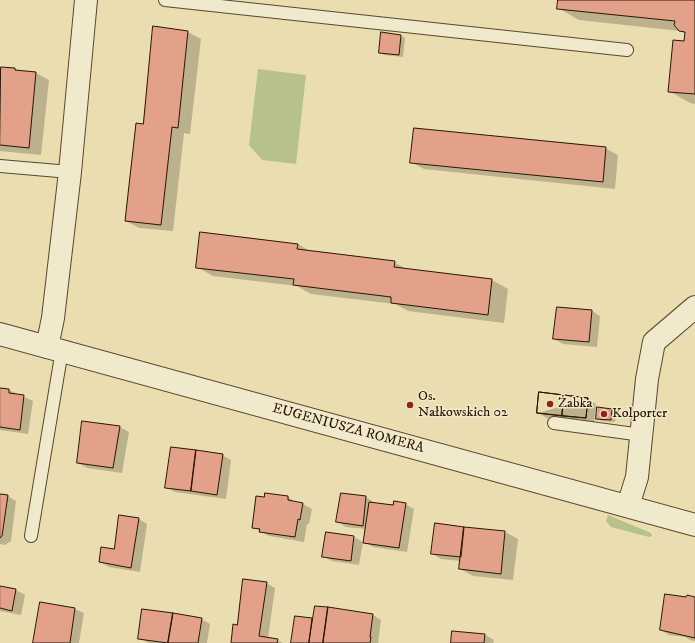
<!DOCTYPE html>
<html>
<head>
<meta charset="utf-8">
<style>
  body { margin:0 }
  canvas { display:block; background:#eaddaf }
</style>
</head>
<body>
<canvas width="695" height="643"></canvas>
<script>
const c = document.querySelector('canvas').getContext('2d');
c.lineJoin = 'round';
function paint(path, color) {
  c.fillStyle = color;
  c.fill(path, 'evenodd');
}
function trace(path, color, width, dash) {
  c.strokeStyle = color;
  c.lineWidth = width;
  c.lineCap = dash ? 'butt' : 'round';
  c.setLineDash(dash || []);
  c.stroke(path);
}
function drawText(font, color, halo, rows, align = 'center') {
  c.font = font + ' "IM FELL DW Pica",serif';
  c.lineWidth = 3;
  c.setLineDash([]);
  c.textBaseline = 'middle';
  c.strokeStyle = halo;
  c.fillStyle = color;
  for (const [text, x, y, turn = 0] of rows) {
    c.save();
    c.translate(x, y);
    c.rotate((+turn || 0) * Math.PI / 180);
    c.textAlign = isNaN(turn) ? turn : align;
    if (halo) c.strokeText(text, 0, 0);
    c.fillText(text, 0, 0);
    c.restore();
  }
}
paint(new Path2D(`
  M258 69 306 75 296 164 262 160 249 145Z
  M608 515 651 533 652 536 649 537 611 527 606 521Z`), '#b6c18b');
paint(new Path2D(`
  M559 0H695V104L690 103 669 91 685 42 686 34 680 31 579 20 558 8Z
  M154 27 188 32 201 39 190 134 184 133 173 231 139 228 126 221 144 125Z
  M401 36 405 38 403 57 384 55 380 52Z
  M15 69 18 71 36 73 49 80 41 155 0 151V70Z
  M605 148 618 155 615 189 424 169 411 162Z
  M298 244 311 252 394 262 408 270 492 280 508 289 504 323 408 311 395 304 311 294 297 286 213 276 197 267Z
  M592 311 600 316 597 347 563 344 554 339Z
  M0 389 9 390 33 401 28 434 0 430Z
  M587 399 596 404 594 423 554 422 538 413Z
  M598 409 612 410 616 413 615 422 601 421 597 418Z
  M83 422 120 427 129 432 122 473 87 468 78 463Z
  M222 455 231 460 226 499 175 492 166 487Z
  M341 494 366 497 375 503 394 506 405 504 414 509 407 552 373 547 364 542 366 529 346 527 337 522Z
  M0 495 8 496 16 501 11 541 5 545 0 544Z
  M288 497 296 503 303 504 312 509 309 524H307L304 542 269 536 253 527Z
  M139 519 147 524 140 572 109 567 100 562 115 550Z
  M436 524 505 532 518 539 513 580 473 576 460 569 461 561 441 559 433 554Z
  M327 533 354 537 363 542 359 565 332 561 323 556Z
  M266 583 275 588 268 638 277 640 283 643H232L237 626Z
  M0 587 16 590 25 595 21 615 0 611Z
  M687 598H695V641L690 640 685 637 669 635 661 630Z
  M41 603 75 609 84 613 79 643H36Z
  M373 615 381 620 378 642 379 643H292L295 617 313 619Z
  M201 619 210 624 207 643H148L139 638Z
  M453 632 485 635 494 640 493 643H452Z`), '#0003');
const building = new Path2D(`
  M558 0H695V94L668 92 673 40 684 41 685 32 679 31 674 25 675 21 557 9Z
  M153 26 188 31 178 128 172 127 161 225 125 221 136 123 143 124Z
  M381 32 401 35 399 55 379 53Z
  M1 67 15 68V70L36 72 29 148 0 145Z
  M414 128 606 147 603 182 410 163Z
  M200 232 298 244 297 249 395 261 394 267 492 279 488 315 391 303V297L293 285 294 279 196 268Z
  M557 307 592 310 589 342 553 339Z
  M0 388 9 389V393L24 395 20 430 0 427Z
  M539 392 588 398 586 418 537 413Z
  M539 392 564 395 562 416 537 413Z
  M564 395 588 398 586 418 562 416Z
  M597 407 612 409 611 420 596 419Z
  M82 421 120 426 113 468 77 463Z
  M171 447 196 450 191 491 165 488Z
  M196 450 223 454 217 495 191 491Z
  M265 493 288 496V500L303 503 300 520 298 519 295 537 259 532 260 529 252 528 256 496 264 497Z
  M341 493 366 496 363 526 336 522Z
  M0 494 8 495 2 536 0 538Z
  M394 501 406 503 399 548 363 543 369 502 393 505Z
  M119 515 139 518 131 568 99 562 101 547 114 549Z
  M435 523 464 527 461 557 431 554Z
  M464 527 505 531 501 574 459 569Z
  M326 532 354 536 351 561 322 557Z
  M243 579 267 582 259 636 278 639 277 643H231L233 624 237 625Z
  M0 586 16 589 12 611 0 608Z
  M665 594 686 597 687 595 695 597V638L660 630Z
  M40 602 75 608 70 643H33Z
  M315 606 328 607 323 643H309Z
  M328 607 373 614 370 637H371L370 643H323Z
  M142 609 173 613 168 643 138 639Z
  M173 613 202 618 198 643H168Z
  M295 616 312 618 309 643H291Z
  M452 631 485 634 484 643H451Z`);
paint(building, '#e2a188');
trace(building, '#2a1504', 1);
const service = new Path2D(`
  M165 0 627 50
  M0 166 70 172
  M554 423 642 435
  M31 536 62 350`);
const minor = new Path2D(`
  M47 347 53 318 70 172 86 0
  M628 506 637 477 647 379 654 342 695 307`);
const tertiary = new Path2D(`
  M0 334 695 525`);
trace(service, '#5a472f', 14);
trace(minor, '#5a472f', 24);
trace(tertiary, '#5a472f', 24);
trace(service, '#f1e9cb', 12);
trace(minor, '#f1e9cb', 22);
trace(tertiary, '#f1e9cb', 22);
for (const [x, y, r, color] of [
  [550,404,4,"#8f2418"],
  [410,405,4,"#8f2418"],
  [604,414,4,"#8f2418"]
]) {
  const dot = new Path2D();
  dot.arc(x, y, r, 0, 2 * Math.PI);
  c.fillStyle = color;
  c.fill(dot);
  trace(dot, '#f1e9cb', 1.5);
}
drawText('14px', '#2a1504', '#f1e9cb', [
  ["Os.",418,397],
  ["Nałkowskich 02",418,413],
  ["Żabka",558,404],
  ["Kolporter",612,414]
], 'left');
drawText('14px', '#2a1504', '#f1e9cb', [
  ["EUGENIUSZA ROMERA",348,429,15]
]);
</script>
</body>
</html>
